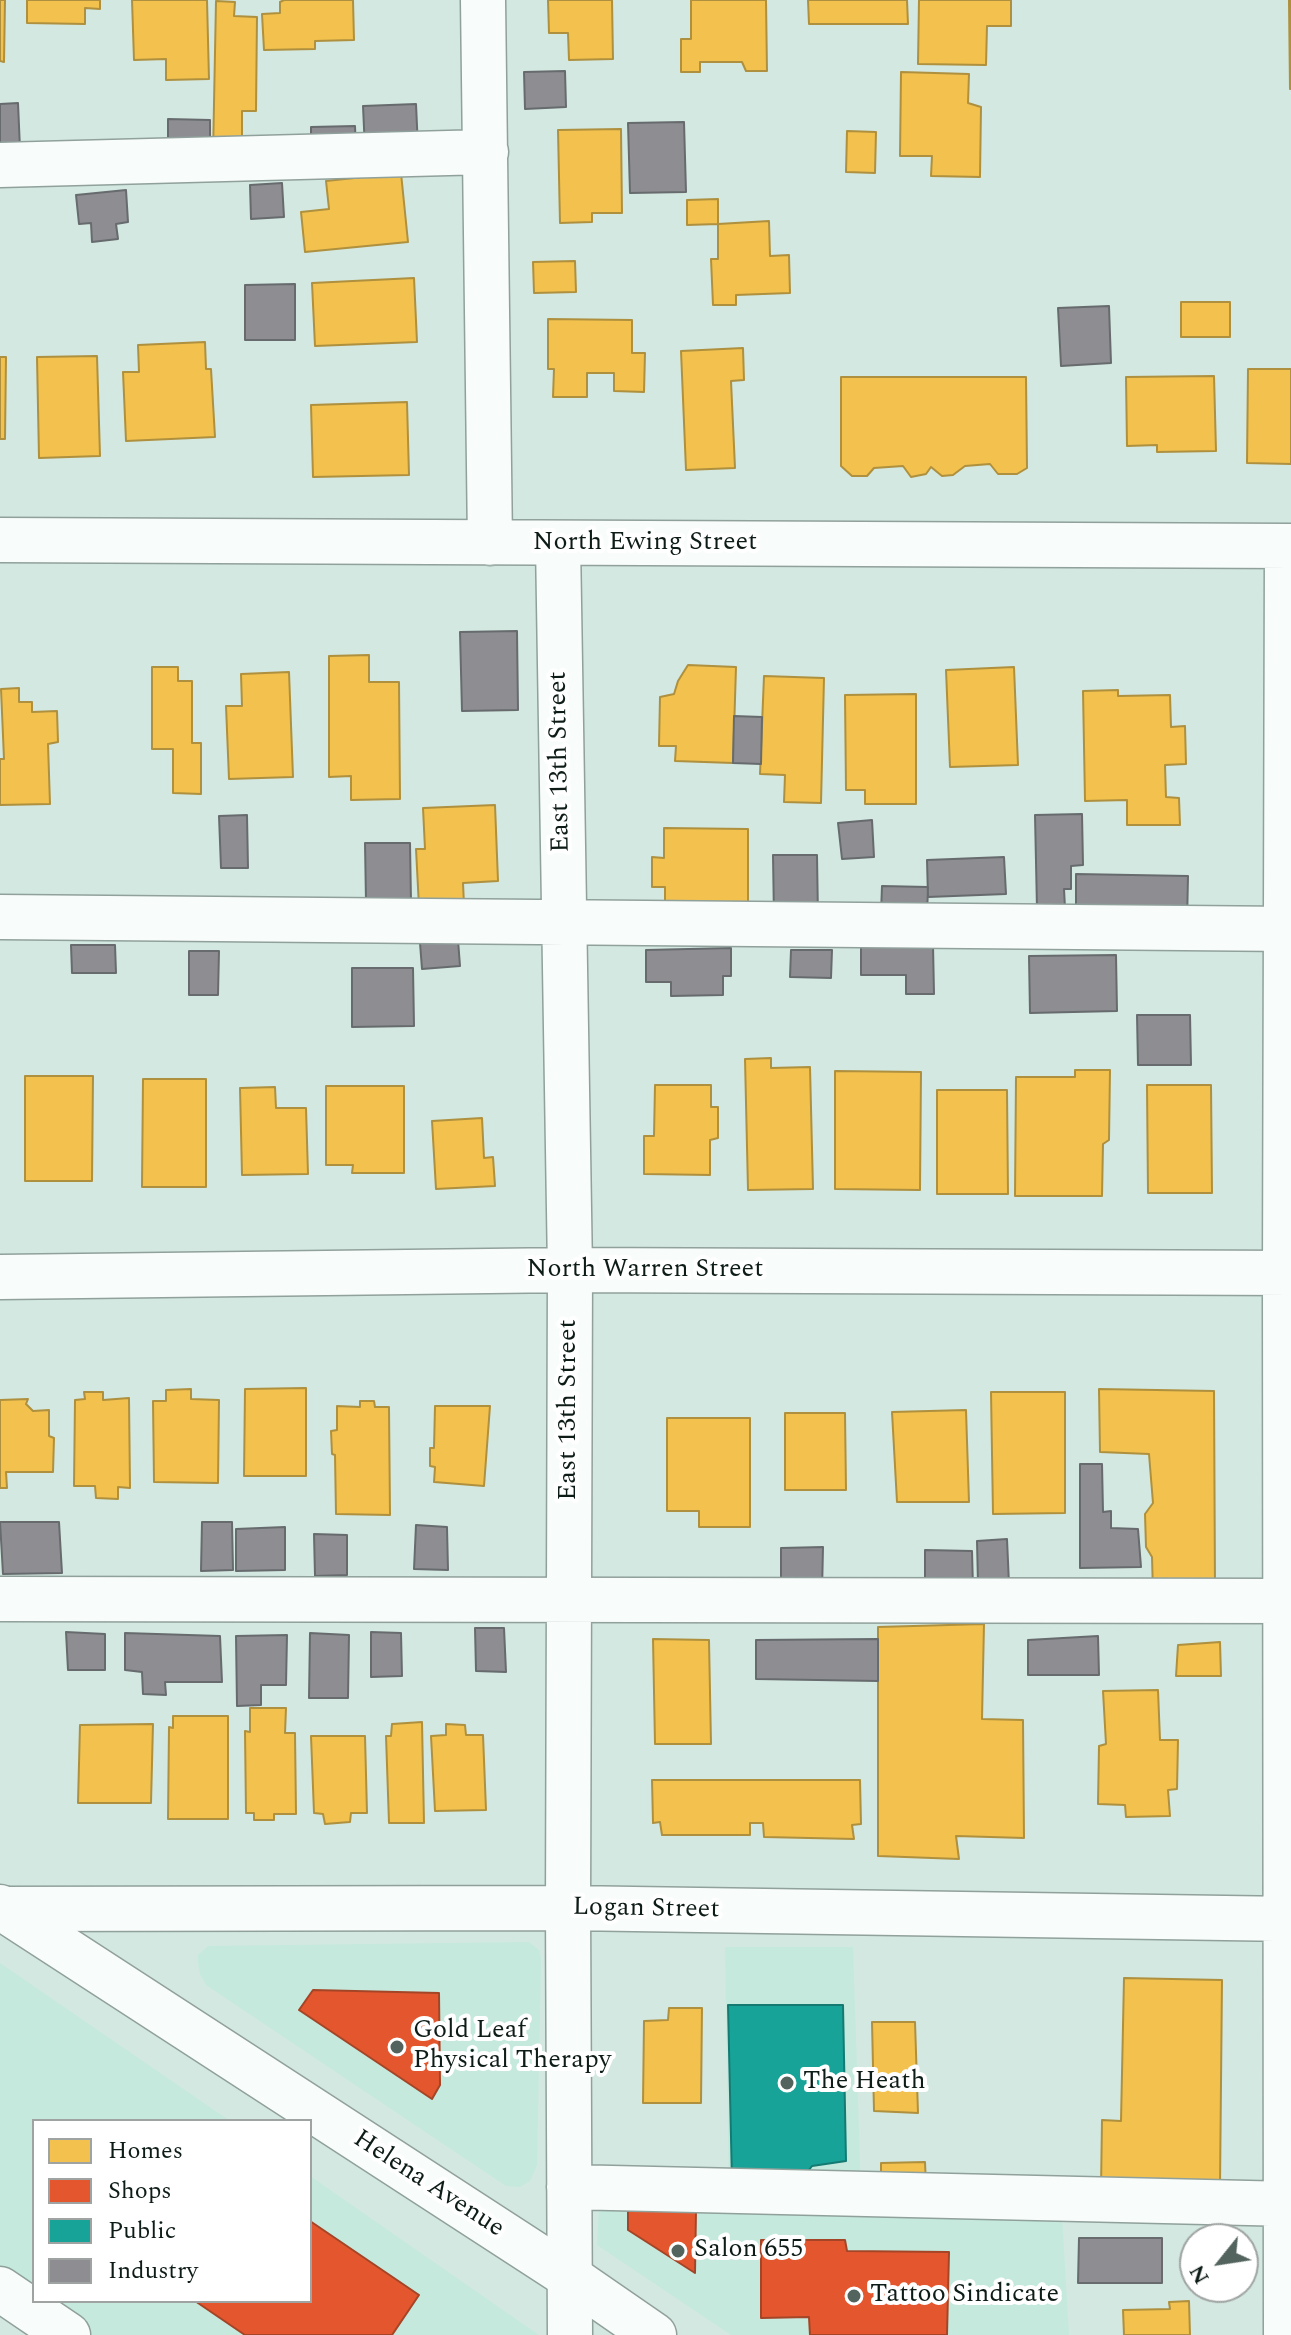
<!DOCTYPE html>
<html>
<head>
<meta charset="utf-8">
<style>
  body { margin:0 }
  #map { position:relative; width:1291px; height:2335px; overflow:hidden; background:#d3e8e1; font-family:Spectral,serif }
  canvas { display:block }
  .legend { position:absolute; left:32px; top:2119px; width:280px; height:184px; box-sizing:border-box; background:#fff; border:2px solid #9fa4a3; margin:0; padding:10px 14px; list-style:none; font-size:24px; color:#0e1c18 }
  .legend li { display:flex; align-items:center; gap:16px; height:40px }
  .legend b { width:40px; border:2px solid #9fa4a3 }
  .north { position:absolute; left:1179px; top:2223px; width:80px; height:80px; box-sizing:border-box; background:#fff; border:2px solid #9fa4a3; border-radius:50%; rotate:240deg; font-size:22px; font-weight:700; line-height:32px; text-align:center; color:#0e1c18 }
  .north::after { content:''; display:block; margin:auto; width:28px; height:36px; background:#53635e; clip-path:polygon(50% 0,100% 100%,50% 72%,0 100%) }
</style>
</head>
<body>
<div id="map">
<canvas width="1291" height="2335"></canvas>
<ul class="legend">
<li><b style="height:22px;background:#f2c14e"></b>Homes</li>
<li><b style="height:22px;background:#e4572e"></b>Shops</li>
<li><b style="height:22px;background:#17a398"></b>Public</li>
<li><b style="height:22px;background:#8d8d92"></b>Industry</li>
</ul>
<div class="north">N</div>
</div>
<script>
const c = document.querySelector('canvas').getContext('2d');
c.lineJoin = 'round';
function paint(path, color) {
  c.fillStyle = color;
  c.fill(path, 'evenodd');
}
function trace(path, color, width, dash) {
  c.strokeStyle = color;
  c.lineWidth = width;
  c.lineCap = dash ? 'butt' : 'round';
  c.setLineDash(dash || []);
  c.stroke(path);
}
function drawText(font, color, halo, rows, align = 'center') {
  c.font = font + ' Spectral,serif';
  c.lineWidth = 8;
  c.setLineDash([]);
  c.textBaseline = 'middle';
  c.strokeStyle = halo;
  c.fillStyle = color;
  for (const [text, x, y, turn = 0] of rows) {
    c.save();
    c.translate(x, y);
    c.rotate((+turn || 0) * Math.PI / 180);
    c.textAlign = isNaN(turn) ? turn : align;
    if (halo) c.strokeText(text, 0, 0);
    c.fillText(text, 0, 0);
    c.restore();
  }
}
paint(new Path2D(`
  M529 1942 539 1950 541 1959 537 2165 530 2181 520 2187 506 2186 206 1985 200 1974 198 1962V1955L208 1946Z
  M725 1947H853L861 2194 1061 2199 1069 2335H731L597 2245 600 2188 729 2191Z
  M0 1963 230 2121H34V2297L0 2274Z
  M310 2176 539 2335H89L40 2301H310Z`), '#c5e9dd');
const homes = new Path2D(`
  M0 0H5L4 62 0 61Z
  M27 0H100V9L85 8V24L27 23Z
  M132 0H207L209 79 166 80V59L134 60Z
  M284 0H353L354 40 315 41V49L264 50 262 14 280 13V2Z
  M548 0H612L613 59 569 60 568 33H549Z
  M691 0H766L767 71H746L742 62H700V72H681V39H691Z
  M808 0H907L908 24H809Z
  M919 0H1011V26H987L986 65 918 64Z
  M1289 0H1291V89H1290Z
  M216 1 235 2 234 16 257 17 256 111H242V156L213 155Z
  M901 72 969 74 968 103 981 107 980 177 931 176 932 156H900Z
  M621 129 622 213H592V222L560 223 558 130Z
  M847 131 876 132 875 173 846 172Z
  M401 173 408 242 305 252 301 212 329 209 326 181Z
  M718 199V224L687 225V200Z
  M769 221 770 256 789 255 790 293 736 295V305H713L711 259H718V224Z
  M575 261 576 292 534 293 533 262Z
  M414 278 417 342 315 346 312 283Z
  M1181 302H1230V337H1181Z
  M548 319 632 320V353H645L644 392 614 391V373H587V397H553L554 369H548Z
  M205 342 206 369H211L215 437 126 441 123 372H139L138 345Z
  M743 348 744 380 731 381 735 468 686 470 681 351Z
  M97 356 100 456 39 458 37 357Z
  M0 357H6L5 439H0Z
  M1248 369H1291V464L1247 463Z
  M1214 376 1216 451 1157 452V445L1127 446 1126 377Z
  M841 377H1026L1027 468 1017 474H998L990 464 965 466 953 475 942 476 931 467 926 474 911 477 903 466 874 468 867 476H852L841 466Z
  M407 402 409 475 313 477 311 405Z
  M369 655V682H399L400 799 351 800V776L329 777V656Z
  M688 665 736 667 733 763 675 761 676 746H659L660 697 674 694 678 681Z
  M152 667H178V681H192V743H201V794L173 793V749H152Z
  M1014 667 1018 765 950 767 946 670Z
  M289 672 293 777 229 779 226 706H242L241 674Z
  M764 676 824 678 821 803 784 802 785 775 760 774Z
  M19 688V702H32V712L57 711 58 742 48 744 50 804 0 805V759H4L1 689Z
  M1118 690V696L1170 695 1171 727 1185 726 1186 764 1165 765 1166 797 1179 798 1180 825H1127V800L1085 801 1083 691Z
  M916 694V804H865V790H846L845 695Z
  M495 805 498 881 463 883 464 905 419 907 416 849H425L423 808Z
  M664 828 748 829V914L665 913V887H652V857L664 858Z
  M771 1058V1068L810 1067 813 1189 748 1190 745 1059Z
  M1075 1070H1110L1109 1140 1103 1144 1102 1196H1015L1016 1077H1075Z
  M835 1071 921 1072 920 1190 835 1189Z
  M25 1076H93L92 1181H25Z
  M143 1079H206V1187H142Z
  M655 1085H711V1107H718V1138L710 1140V1175L644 1174V1136H654Z
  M1147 1085H1211L1212 1193H1148Z
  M326 1086H404V1173H352L353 1165H326Z
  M275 1087 276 1108H306L308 1174 242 1175 240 1088Z
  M937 1090H1007L1008 1194H937Z
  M482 1118 484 1158 493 1157 495 1186 436 1189 432 1121Z
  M306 1388V1476H244L245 1389Z
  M191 1389V1399L219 1400 218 1483 154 1482 153 1401H166V1390Z
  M1099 1389 1214 1391 1215 1590 1153 1593 1152 1557 1146 1547 1145 1514 1153 1503 1149 1454 1100 1452Z
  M84 1392H103V1400L129 1398 130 1488 118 1487V1499L96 1498 95 1486H74L75 1400 85 1399Z
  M991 1392H1065V1513L993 1514Z
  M28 1399 26 1404 33 1411 49 1410V1436L54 1438 53 1472H6L7 1488H0V1400Z
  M360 1401H374L375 1407H389L390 1515 336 1514 335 1455 332 1454 331 1431 337 1430V1406L360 1407Z
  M435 1406H490L484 1486 434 1482 435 1467 430 1466V1448H434Z
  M966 1410 969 1502H897L892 1412Z
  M785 1413H845L846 1490H785Z
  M667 1418H750V1527H699V1511H667Z
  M984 1624 982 1719 1023 1720 1024 1838 956 1836 959 1859 878 1856V1627Z
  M653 1639 709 1640 711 1744H655Z
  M1220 1642 1221 1676H1176L1178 1645Z
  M1158 1690 1160 1740H1178L1177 1789 1168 1790 1170 1816 1126 1817 1125 1805 1098 1804 1099 1746 1106 1744 1103 1691Z
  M250 1708H286L285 1733H295L296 1814H274V1820H254V1813H246L245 1731 250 1732Z
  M173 1716H228V1819H168L169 1727 173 1728Z
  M422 1722 424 1823H389L386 1736H391L392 1724Z
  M153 1724 151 1803H78L80 1725Z
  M446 1724 465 1725 466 1735H483L486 1810 435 1811 431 1736 446 1735Z
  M311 1736H365L367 1813H351L350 1822 325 1824 323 1814 314 1813Z
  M652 1780H860L861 1824 852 1825 854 1839 764 1837 763 1823H750V1835H662L660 1822 653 1823Z
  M1124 1978 1222 1980 1220 2186 1101 2189 1102 2120 1121 2121Z
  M669 2008H702L701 2103H643L644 2021 668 2020Z
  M872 2022H915L918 2113 874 2111Z
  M925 2162 926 2186H881V2163Z
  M1189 2301 1190 2335H1124L1123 2310 1170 2309 1169 2302Z`);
paint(homes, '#f2c14e');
trace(homes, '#ae903e', 2);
const shops = new Path2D(`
  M313 1990 439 1993 440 2085 432 2099 299 2010Z
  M628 2210H696L695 2273 628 2230Z
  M310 2221 419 2295 392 2335H245L195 2301H310Z
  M761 2240H845L847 2251 949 2252 947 2335H810L809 2317 761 2318Z`);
paint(shops, '#e4572e');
trace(shops, '#a44527', 2);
const public = new Path2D(`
  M728 2005H843L846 2161 812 2166 800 2182H732Z`);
paint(public, '#17a398');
trace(public, '#147a72', 2);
const industry = new Path2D(`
  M565 71 566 107 525 109 524 72Z
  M18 103 20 149 0 150V104Z
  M416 104 418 148 365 150 363 106Z
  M168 119 210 120V155L168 154Z
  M684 122 686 192 630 193 628 123Z
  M355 126 356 150 311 151V127Z
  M282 183 284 217 251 219 250 185Z
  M126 190 128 222 116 224 118 239 92 242 91 223 79 224 76 195Z
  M295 284V340H245V285Z
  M1109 306 1111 363 1061 366 1058 308Z
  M517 631 518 710 462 711 460 632Z
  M734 716 762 717 761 764 733 763Z
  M1082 814 1083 865 1071 866V889H1064L1065 908 1037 909 1035 815Z
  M247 815 248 868H221L219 816Z
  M872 820 874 857 842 859 838 823Z
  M365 843H410L411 902H366Z
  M773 855H817L818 918 774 919Z
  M1004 857 1006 894 928 897 927 860Z
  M1076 874 1188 876 1187 923 1076 921Z
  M882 886 928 887 927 915 881 913Z
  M458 940 460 966 422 969 420 943Z
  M71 945H115L116 973H72Z
  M933 945 934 994H906V975H861V946Z
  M731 948V976H723V995L671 996V982H646V950Z
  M791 950H832L831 978 790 977Z
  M189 951H219L218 995H189Z
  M1116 955 1117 1011 1030 1013 1029 956Z
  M352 968H413L414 1026 352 1027Z
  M1137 1015H1190L1191 1065H1138Z
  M1080 1464H1102L1103 1512 1111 1511V1528L1138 1529 1141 1567 1080 1568Z
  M0 1522H59L62 1573 3 1574Z
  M202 1522H232L233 1570 201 1571Z
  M416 1525 447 1527 448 1570 414 1569Z
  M285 1527V1570L236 1571V1529Z
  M314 1534 347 1535V1575L315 1576Z
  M1007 1539 1009 1584H978L977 1541Z
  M823 1547 822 1592 781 1591V1548Z
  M925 1550 972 1551 973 1588 925 1585Z
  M475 1628H504L506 1672 476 1671Z
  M66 1632 105 1634V1670H68Z
  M371 1632 401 1633 402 1676 371 1677Z
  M125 1633 220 1636 222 1682H165L166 1695 143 1694 142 1672 125 1670Z
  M310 1633 349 1635 348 1698H309Z
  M287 1635 286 1685H261V1705L237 1706 236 1636Z
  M1098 1636 1099 1675H1028V1640Z
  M878 1639V1681L756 1679V1640Z
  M1079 2238H1162V2283H1078Z`);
paint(industry, '#8d8d92');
trace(industry, '#676b6d', 2);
const minor = new Path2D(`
  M483 0 490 543
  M0 165 486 152
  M0 540 1291 546
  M558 543 570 1270 568 1908 570 2335
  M0 917 1291 929
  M0 1277 570 1270 1291 1273
  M0 1599 1291 1601
  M0 1909 568 1908 1291 1919
  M569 2187 1291 2204
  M0 2289 68 2335
  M1286 2335 1285 1273 1287 546`);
const major = new Path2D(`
  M0 1907 570 2277 654 2335`);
trace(minor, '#90a09b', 47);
trace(major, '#90a09b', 47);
trace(minor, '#f8fcfa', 44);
trace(major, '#f8fcfa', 44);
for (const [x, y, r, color] of [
  [397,2047,8,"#53635e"],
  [787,2083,8,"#53635e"],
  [678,2251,8,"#53635e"],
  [854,2296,8,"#53635e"]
]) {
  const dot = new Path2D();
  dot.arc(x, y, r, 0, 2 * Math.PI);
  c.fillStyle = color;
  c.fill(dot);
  trace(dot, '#fff', 3);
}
drawText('26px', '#0e1c18', '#fff', [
  ["North Ewing Street",645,544],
  ["East 13th Street",561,762,-91],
  ["North Warren Street",645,1271],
  ["East 13th Street",570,1410,-90],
  ["Logan Street",646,1910,1],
  ["Helena Avenue",428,2185,33]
]);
drawText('26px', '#0e1c18', '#fff', [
  ["Gold Leaf",413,2032],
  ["Physical Therapy",413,2062],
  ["The Heath",803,2083],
  ["Salon 655",694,2251],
  ["Tattoo Sindicate",870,2296]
], 'left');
</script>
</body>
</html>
